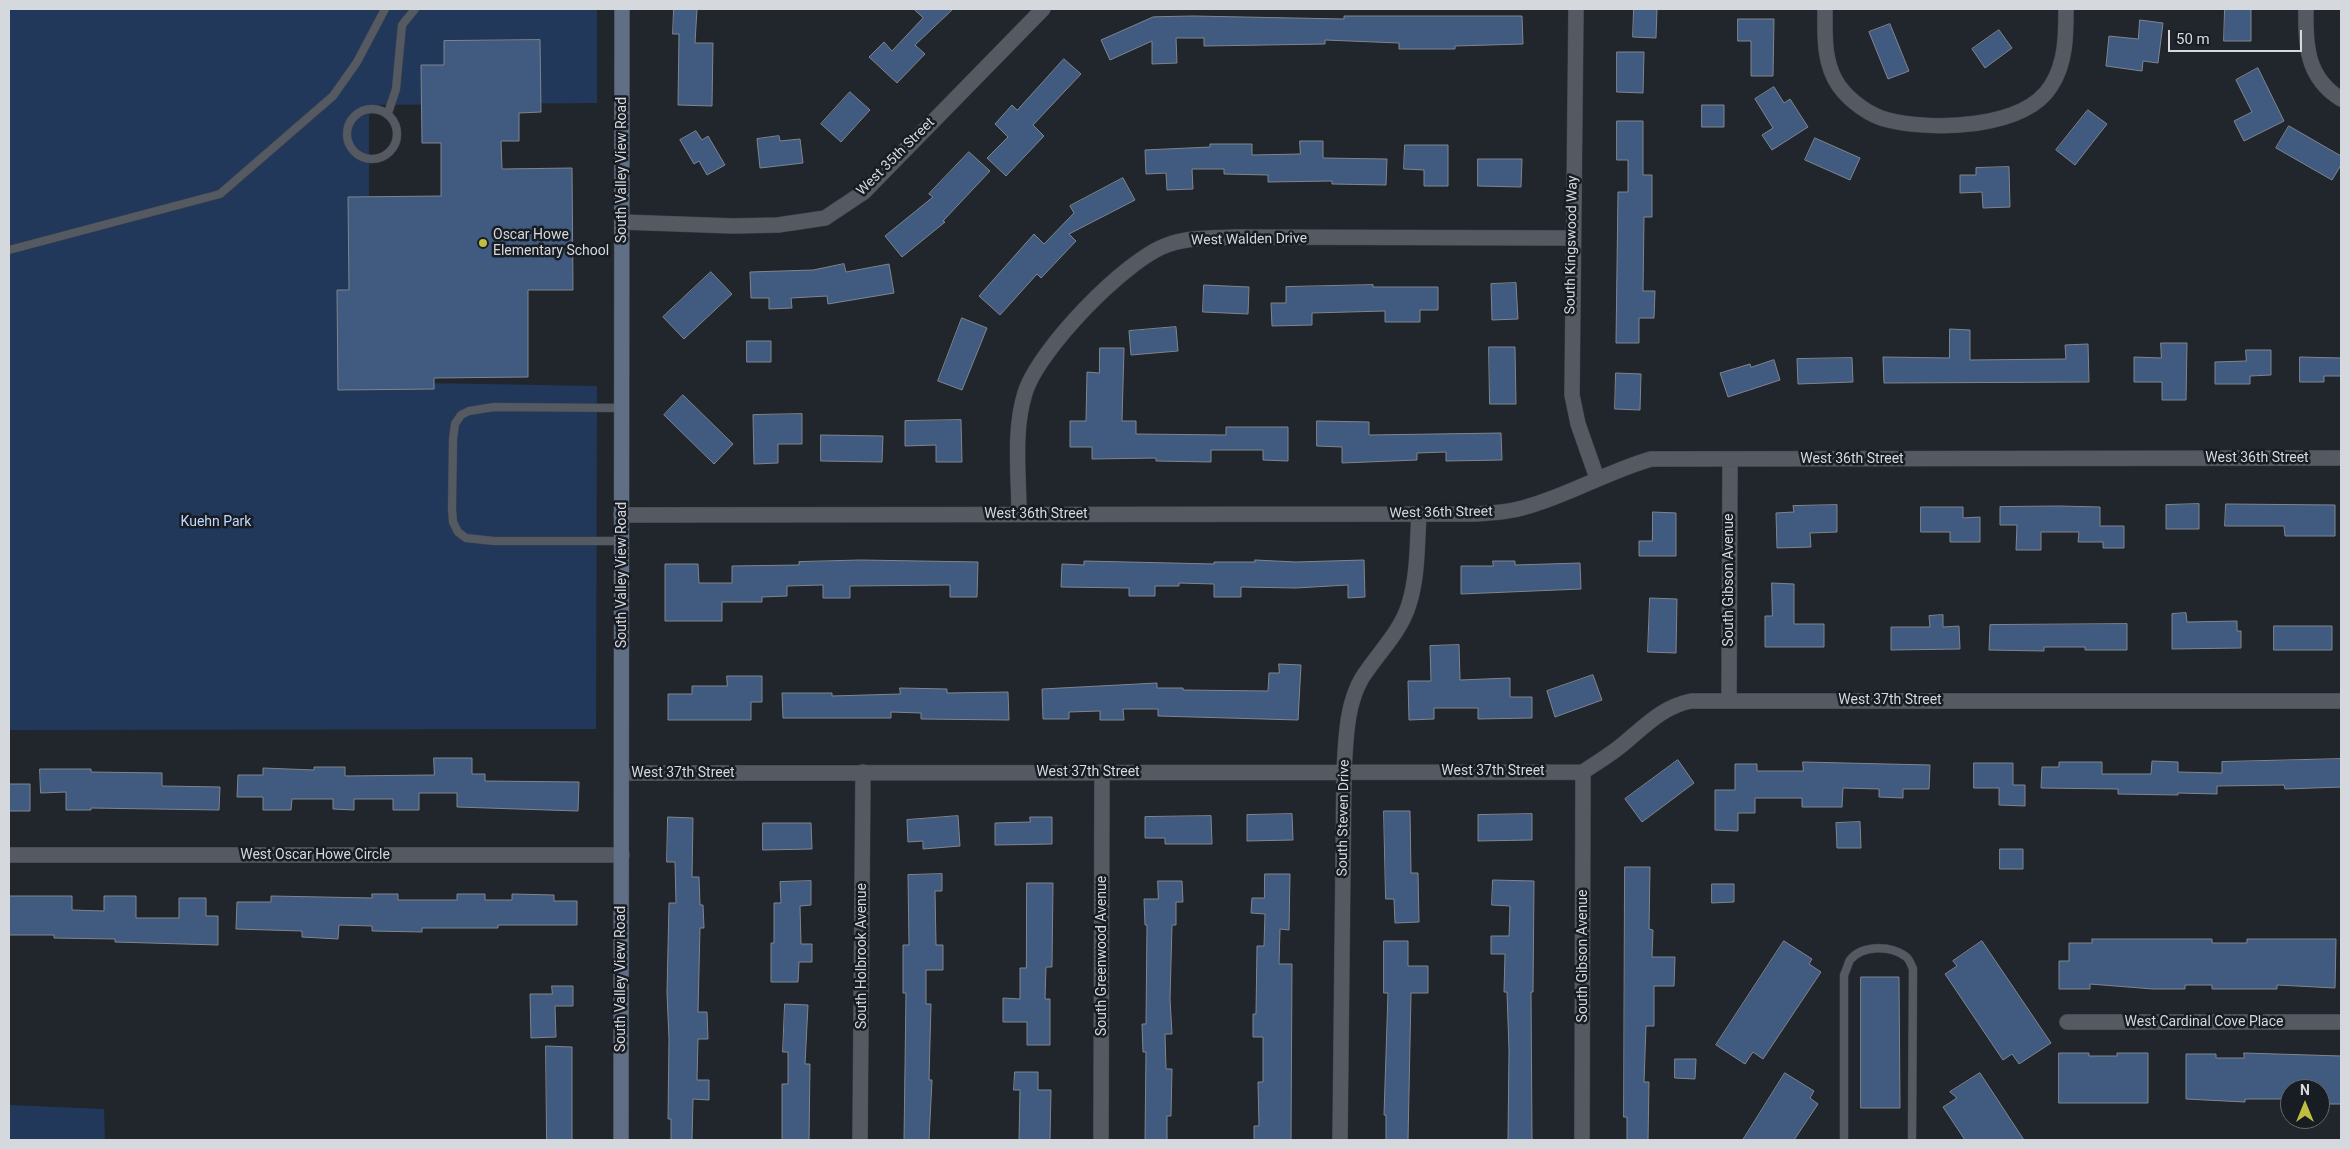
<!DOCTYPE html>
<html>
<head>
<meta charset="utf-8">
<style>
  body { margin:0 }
  #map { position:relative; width:2350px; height:1149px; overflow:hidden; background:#21262d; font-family:Roboto,sans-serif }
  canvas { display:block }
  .frame { position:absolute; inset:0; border:10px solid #d5d8dc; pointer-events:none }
  .north { position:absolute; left:2280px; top:1079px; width:50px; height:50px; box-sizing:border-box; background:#181c23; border:1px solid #64676d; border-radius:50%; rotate:0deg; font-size:14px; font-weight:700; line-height:20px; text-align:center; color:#d5d8dc }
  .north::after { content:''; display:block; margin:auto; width:18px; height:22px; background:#c0be41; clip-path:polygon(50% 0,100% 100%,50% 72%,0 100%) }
  .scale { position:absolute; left:2168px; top:30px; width:134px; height:22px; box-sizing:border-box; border:2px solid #d5d8dc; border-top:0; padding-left:6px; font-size:15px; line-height:18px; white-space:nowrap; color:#d5d8dc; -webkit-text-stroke:4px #181c23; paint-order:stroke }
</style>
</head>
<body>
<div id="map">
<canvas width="2350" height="1149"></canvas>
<div class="frame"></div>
<div class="north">N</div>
<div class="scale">50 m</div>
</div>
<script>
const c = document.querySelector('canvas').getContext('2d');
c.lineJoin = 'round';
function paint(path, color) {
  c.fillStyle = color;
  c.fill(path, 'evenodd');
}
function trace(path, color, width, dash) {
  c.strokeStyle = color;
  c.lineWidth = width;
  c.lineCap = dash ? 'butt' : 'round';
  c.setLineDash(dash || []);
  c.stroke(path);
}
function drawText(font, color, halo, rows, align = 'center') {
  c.font = font + ' Roboto,sans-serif';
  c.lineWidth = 5;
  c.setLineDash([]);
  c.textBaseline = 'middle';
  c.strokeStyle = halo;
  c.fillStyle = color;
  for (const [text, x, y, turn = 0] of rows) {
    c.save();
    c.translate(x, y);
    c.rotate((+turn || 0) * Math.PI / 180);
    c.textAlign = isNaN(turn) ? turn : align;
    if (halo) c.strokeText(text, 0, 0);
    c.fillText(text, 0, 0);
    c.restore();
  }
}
paint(new Path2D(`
  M9 9H597V103L369 105V382L597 386 596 729 9 730Z
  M9 1105 104 1109 105 1140H9Z`), '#21385b');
const building = new Path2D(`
  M674 9H697L695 43H713L712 106 678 105 679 34H673Z
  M914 9H953L915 45 925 54 897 83 869 57 884 42 892 51 923 18Z
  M1634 9H1657L1656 38 1633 37Z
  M2225 9H2251V41H2224Z
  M1193 16 1344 19V16H1522L1523 44 1455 46V49H1399V43L1325 40V44L1204 46V38H1176L1177 63 1152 64V41L1110 60 1101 40 1153 17Z
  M1738 19H1774L1773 76H1751V41H1738Z
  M2140 20 2163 23 2158 63 2143 61 2142 71 2106 66 2109 36 2138 39Z
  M1890 24 1909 71 1888 79 1869 32Z
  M1999 30 2012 48 1985 68 1972 49Z
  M540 40 541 112 519 113V141H501L502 169 572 168 573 290H528V377L434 378V389L338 390 337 290H349L348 197 441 196V143H422L421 65H444V41Z
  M1617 52H1644L1643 93 1617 92Z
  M1064 59 1081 74 1033 125 1044 136 1006 176 987 158 1008 137 995 124 1012 105 1017 110Z
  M2258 68 2284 121 2244 141 2234 121 2252 112 2236 80Z
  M1774 87 1784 103 1790 99 1808 127 1772 150 1762 135 1773 128 1755 99Z
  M850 92 870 110 841 142 821 124Z
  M1702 105H1724V127H1702Z
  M2088 110 2107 124 2075 165 2056 150Z
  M1617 121H1643V175H1652V217H1644L1643 291H1655L1654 318H1639V343H1616L1618 192H1628V160H1617Z
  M2289 126 2341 156V165L2332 180 2276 148Z
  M696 131 702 140 708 136 725 165 707 175 699 161 694 164 680 140Z
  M779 136 780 141 800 139 803 163 760 168 757 139Z
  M1815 138 1860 158 1850 180 1805 160Z
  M1300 141H1323V158L1387 159 1386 185 1332 184V181L1268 182V175L1224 174V169H1192L1193 189 1167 190 1166 173 1146 174 1145 150 1210 147V144H1252V155L1300 154Z
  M1405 145H1448V186H1424V170L1404 169Z
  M969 152 990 171 943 221 945 222 902 257 885 236 933 197 929 194Z
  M1478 159H1522L1521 187 1478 186Z
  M2009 167 2010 207 1983 208 1982 192 1960 193V175H1976V168Z
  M1123 178 1135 200 1069 234 1076 241 1041 278 1037 274 1000 315 979 296 1034 234 1044 244 1074 213 1070 206Z
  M844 264 846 272 889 264 894 293 828 304 827 296 791 298 792 308 769 309V298H751L750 272 813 270Z
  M711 272 732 294 684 339 663 317Z
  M1516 283 1518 319 1492 320 1491 284Z
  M1204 285 1249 287 1248 314 1203 312Z
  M1373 285V287H1438V310H1420V322H1385V311L1312 313V325L1272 326 1271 303H1286V287Z
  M962 318 987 328 962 390 938 381Z
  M1176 327 1178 351 1131 355 1129 331Z
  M1950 329 1970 330V360L2066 359 2065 345 2088 344 2089 382 1884 383 1883 357 1949 358Z
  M747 341H771V362H747Z
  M2161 343H2187L2186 400H2162V382H2134V357L2161 358Z
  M1489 347H1515L1516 404H1490Z
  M1100 348H1124L1122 421H1136V434L1226 435V427H1288V461L1263 460V450H1211V462L1156 461V458L1092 459V447H1070V421H1086L1087 372 1099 373Z
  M2246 350H2271V375L2250 376V384H2215V362L2246 361Z
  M2300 357 2341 358V376H2324V382H2300Z
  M1852 358 1853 382 1798 384 1797 359Z
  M1774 360 1780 380 1728 397 1720 373 1750 364 1751 367Z
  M1616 373 1641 374 1640 410 1615 409Z
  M683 395 733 444 714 464 664 415Z
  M802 414V444H778V463L754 464 753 415Z
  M961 420 962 462H936V445L905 446V421Z
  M1317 421 1369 422V435L1501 433 1502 460 1446 461V452L1417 453V460L1342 463V447L1317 446Z
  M821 435 883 436 882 462 821 461Z
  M2199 504V529H2166V505Z
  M2226 504 2335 505V536H2285L2284 526H2225Z
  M1837 505V532L1810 533 1811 547 1777 548 1776 513 1794 512 1793 506Z
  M2059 506 2100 507V526H2124V548H2103V542H2078L2079 532H2041V550H2016L2017 525H2000V507Z
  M1921 507H1963V518L1980 517V542H1950V532H1921Z
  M1653 512 1676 513V556H1639V541H1652Z
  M861 560 978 562 977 597H950V585L850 586V598H823V585L787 586V596L762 597V602H722V621H665V564H698L699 583H732V566L799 565V562Z
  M1255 560 1296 562 1364 560 1365 597 1348 598V585L1296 588 1241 587V597H1214V584L1179 583V586H1155V596H1129V588L1061 587 1062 564 1084 565V561L1214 564V562H1255Z
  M1493 561H1515V565L1580 563 1581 589 1461 594V566H1493Z
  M1772 583 1794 584V624H1824V647H1765V616H1772Z
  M1650 598 1677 599 1676 653 1648 652Z
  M2186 613 2187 622 2237 621V631H2241V648L2172 649V614Z
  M1943 615V627L1959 626 1960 649 1891 650V627H1930L1929 616Z
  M2127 624V650H2085V647H2044V651L1989 650 1990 625Z
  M2274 626H2332V650H2274Z
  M1459 645 1460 680 1510 678V697H1532V718L1478 719V708H1434V719L1409 720 1408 681H1431L1430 646Z
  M1279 664 1301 665 1298 720 1158 716V709H1123L1124 720H1100V711L1069 712V719H1043L1042 689 1157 683V688H1183V690L1268 691 1269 673H1279Z
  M1593 675 1602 700 1555 717 1547 691Z
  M727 676H762V702H751V720H668V694H692V686H727Z
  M900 688 947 689V693L1008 692 1009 720 921 719V713L891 712V718H783L782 693H832V696L900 694Z
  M434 758H472V774H485V781L579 782 578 811 457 807V793H419V810H393V799H354V810L333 809V799H292L291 810H263V797H237L238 775H263V768L314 770V767H345V776L434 775Z
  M2341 759V787L2285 789 2284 785 2217 786V794L2178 793V795L2118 794V789L2041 788 2042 767H2059V762H2102V774H2151L2152 761 2178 762V772L2222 773V762Z
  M1678 760 1694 783 1642 822 1625 799Z
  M1803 762 1930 765 1929 789H1903V798L1879 797V789L1843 788 1842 807H1802V798H1755V813H1738V831L1715 830V790H1735V764H1757V771H1803Z
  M1974 763H2013V785H2025V806L1999 805V788H1974Z
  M40 769H91V772L162 773V786L220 787 219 810 91 808V810H66V792L41 793Z
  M9 784H30V811H9Z
  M1384 811H1410L1411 873H1418L1419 922 1395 923 1394 899H1386Z
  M1292 814 1293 840 1247 841V815Z
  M1532 814V840L1478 841V815Z
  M958 816 960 846 923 849V841L908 842 907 820Z
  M1211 816 1212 844H1165V838H1145V817Z
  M668 817 693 818 692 877H699L700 905H703L704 928H700L698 1012H707L708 1039H698L697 1080H709V1100L693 1099 692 1140H671V1119H668L669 1039 667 993 669 903H676L675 862H667Z
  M1030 817H1052V844L995 845V823L1030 822Z
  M1860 822 1861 848H1837L1836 823Z
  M763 823H811L812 849 763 850Z
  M2000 849H2023V869H2000Z
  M1625 867H1650L1649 929 1653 930 1652 957H1675L1674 986H1654V1026H1646L1644 1082H1649L1648 1140H1627V1117H1624Z
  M942 874V891H935L936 945H943V970H926V1004H931L929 1080H932L929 1140H904L906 993H903V945H909L908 875Z
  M1265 874H1290L1289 930 1280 929 1279 964H1292L1291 1140H1254V1126H1259L1258 1082H1263V1037H1253V1014H1256L1257 946H1264L1265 914 1251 913 1252 898H1264Z
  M1493 880 1534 881 1533 992H1531L1532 1140H1508L1509 1050 1507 992H1504L1505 954H1491V936H1509L1510 906 1492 905Z
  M811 881V905L800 906 801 944H812V962H799L798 982H771V943H774V903H781L780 882Z
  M1158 881H1182L1183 902H1176V925H1172L1170 999 1172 1034H1165L1166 1069H1172L1171 1116H1167V1140H1145L1146 1052H1143L1142 1024H1146L1147 925H1145L1144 899H1158Z
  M1027 883H1053L1052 967H1046L1045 999H1050V1045H1027V1022H1003V998L1020 999V968H1026Z
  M1712 884H1734V902L1712 903Z
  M372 894H398V900H457V894H485V900H512V894L554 895V901H577V925H498V928H422V932L372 931V926L339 925 338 939 302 937V931L236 929 237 902H271V896L372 898Z
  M9 896H72V910L104 911V896H136V918H179V898H206V916H218V945L115 942V939L54 938V935H9Z
  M2092 939H2212V943H2247V939H2336L2335 988 2277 985V989H2212V985H2185V989H2153L2090 984V989H2059V961H2069V943H2092Z
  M1384 941H1408V966H1428V993H1411L1408 1140H1386V1115H1384L1388 993H1384Z
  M1784 941 1812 959 1809 964 1821 972 1763 1059 1753 1052 1745 1064 1716 1045Z
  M1982 941 2051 1043 2019 1064 2012 1054 2003 1060 1945 974 1957 966 1953 961Z
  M1861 977H1899L1900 1108H1861Z
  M552 986H573V1006H555L556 1037 531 1038 530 994H552Z
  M785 1004 808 1005 805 1064H810L809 1140H782V1084H788V1052H783Z
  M546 1046 572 1047V1140H547Z
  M2059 1053H2089V1056H2117V1053H2148V1103H2059Z
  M2244 1053 2341 1056V1104H2320V1089H2290V1099H2245V1102L2186 1099V1054H2216V1058H2244Z
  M1675 1059H1696L1695 1079 1675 1078Z
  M1015 1072H1038V1090H1051L1050 1140H1019L1020 1090H1014Z
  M1785 1073 1814 1091 1810 1098 1818 1104 1794 1140H1743Z
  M1980 1073 2024 1140H1965L1943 1107 1957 1098 1950 1092Z`);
paint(building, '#415a80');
trace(building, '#7f858d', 1);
const lane = new Path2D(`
  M347 134a25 25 0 1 1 50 0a25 25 0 1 1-50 0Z
  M388 113 396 89 402 25 415 9
  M9 250 220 194 333 96 357 62 385 9
  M621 541H494L466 538 458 532 453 522 452 509 453 439 455 424 461 415 469 411 494 407 622 408
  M1844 1140V975C1846 971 1848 964 1850 960 1862 945 1890 945 1905 956 1909 958 1911 964 1913 969L1912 1140`);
const street = new Path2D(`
  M1576 9 1572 395 1578 424 1597 478
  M1825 9C1825 35 1823 63 1839 86 1850 101 1870 116 1888 120 1933 131 2024 129 2051 86 2066 63 2066 35 2066 9
  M2306 9C2305 46 2307 78 2341 99
  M622 222 733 226 778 225 825 218 864 192 1043 9
  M1019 514C1019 475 1013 431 1025 393 1038 350 1125 260 1167 245 1188 237 1213 238 1235 237L1572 238
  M621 515 1475 514C1493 513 1511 512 1529 506 1571 494 1609 471 1651 459L2341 458
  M1729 700 1730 459
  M622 773 1583 772C1596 763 1610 755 1622 745 1645 726 1662 707 1691 701H2341
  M9 855H622
  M2067 1022H2341
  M860 1140 863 772
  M1101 1140 1102 772
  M1340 1140 1344 771C1346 740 1346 705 1362 678 1377 654 1401 632 1409 604 1418 576 1417 544 1419 514
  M1582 1140 1583 772`);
const secondary = new Path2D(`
  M621 1140 622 9`);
trace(lane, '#404349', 9);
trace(street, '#404349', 16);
trace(secondary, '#404349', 16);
trace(lane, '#555a62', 8);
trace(street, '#555a62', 15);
trace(secondary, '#606f85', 15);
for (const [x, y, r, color] of [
  [483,243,5,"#c0be41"]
]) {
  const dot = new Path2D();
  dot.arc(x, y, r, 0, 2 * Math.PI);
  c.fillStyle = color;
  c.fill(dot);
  trace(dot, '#181c23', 2);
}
drawText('14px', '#d5d8dc', '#181c23', [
  ["West 35th Street",896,157,-45],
  ["South Valley View Road",622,170,-90],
  ["West Walden Drive",1249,240,-1],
  ["South Kingswood Way",1572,245,-89],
  ["West 36th Street",2257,458],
  ["West 36th Street",1852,459],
  ["West 36th Street",1441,513,-1],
  ["West 36th Street",1036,514],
  ["South Valley View Road",622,575,-90],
  ["South Gibson Avenue",1729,580,-90],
  ["West 37th Street",1890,700],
  ["West 37th Street",1493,771],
  ["West 37th Street",1088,772],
  ["West 37th Street",683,773],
  ["South Steven Drive",1344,818,-89],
  ["West Oscar Howe Circle",315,855],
  ["South Holbrook Avenue",862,956,-90],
  ["South Greenwood Avenue",1102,956,-90],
  ["South Gibson Avenue",1583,956,-90],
  ["South Valley View Road",621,979,-90],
  ["West Cardinal Cove Place",2204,1022]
]);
drawText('14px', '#d5d8dc', '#181c23', [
  ["Oscar Howe",493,235],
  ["Elementary School",493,251]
], 'left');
drawText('14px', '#c0d9ff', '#181c23', [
  ["Kuehn Park",216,522]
]);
</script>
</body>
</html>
